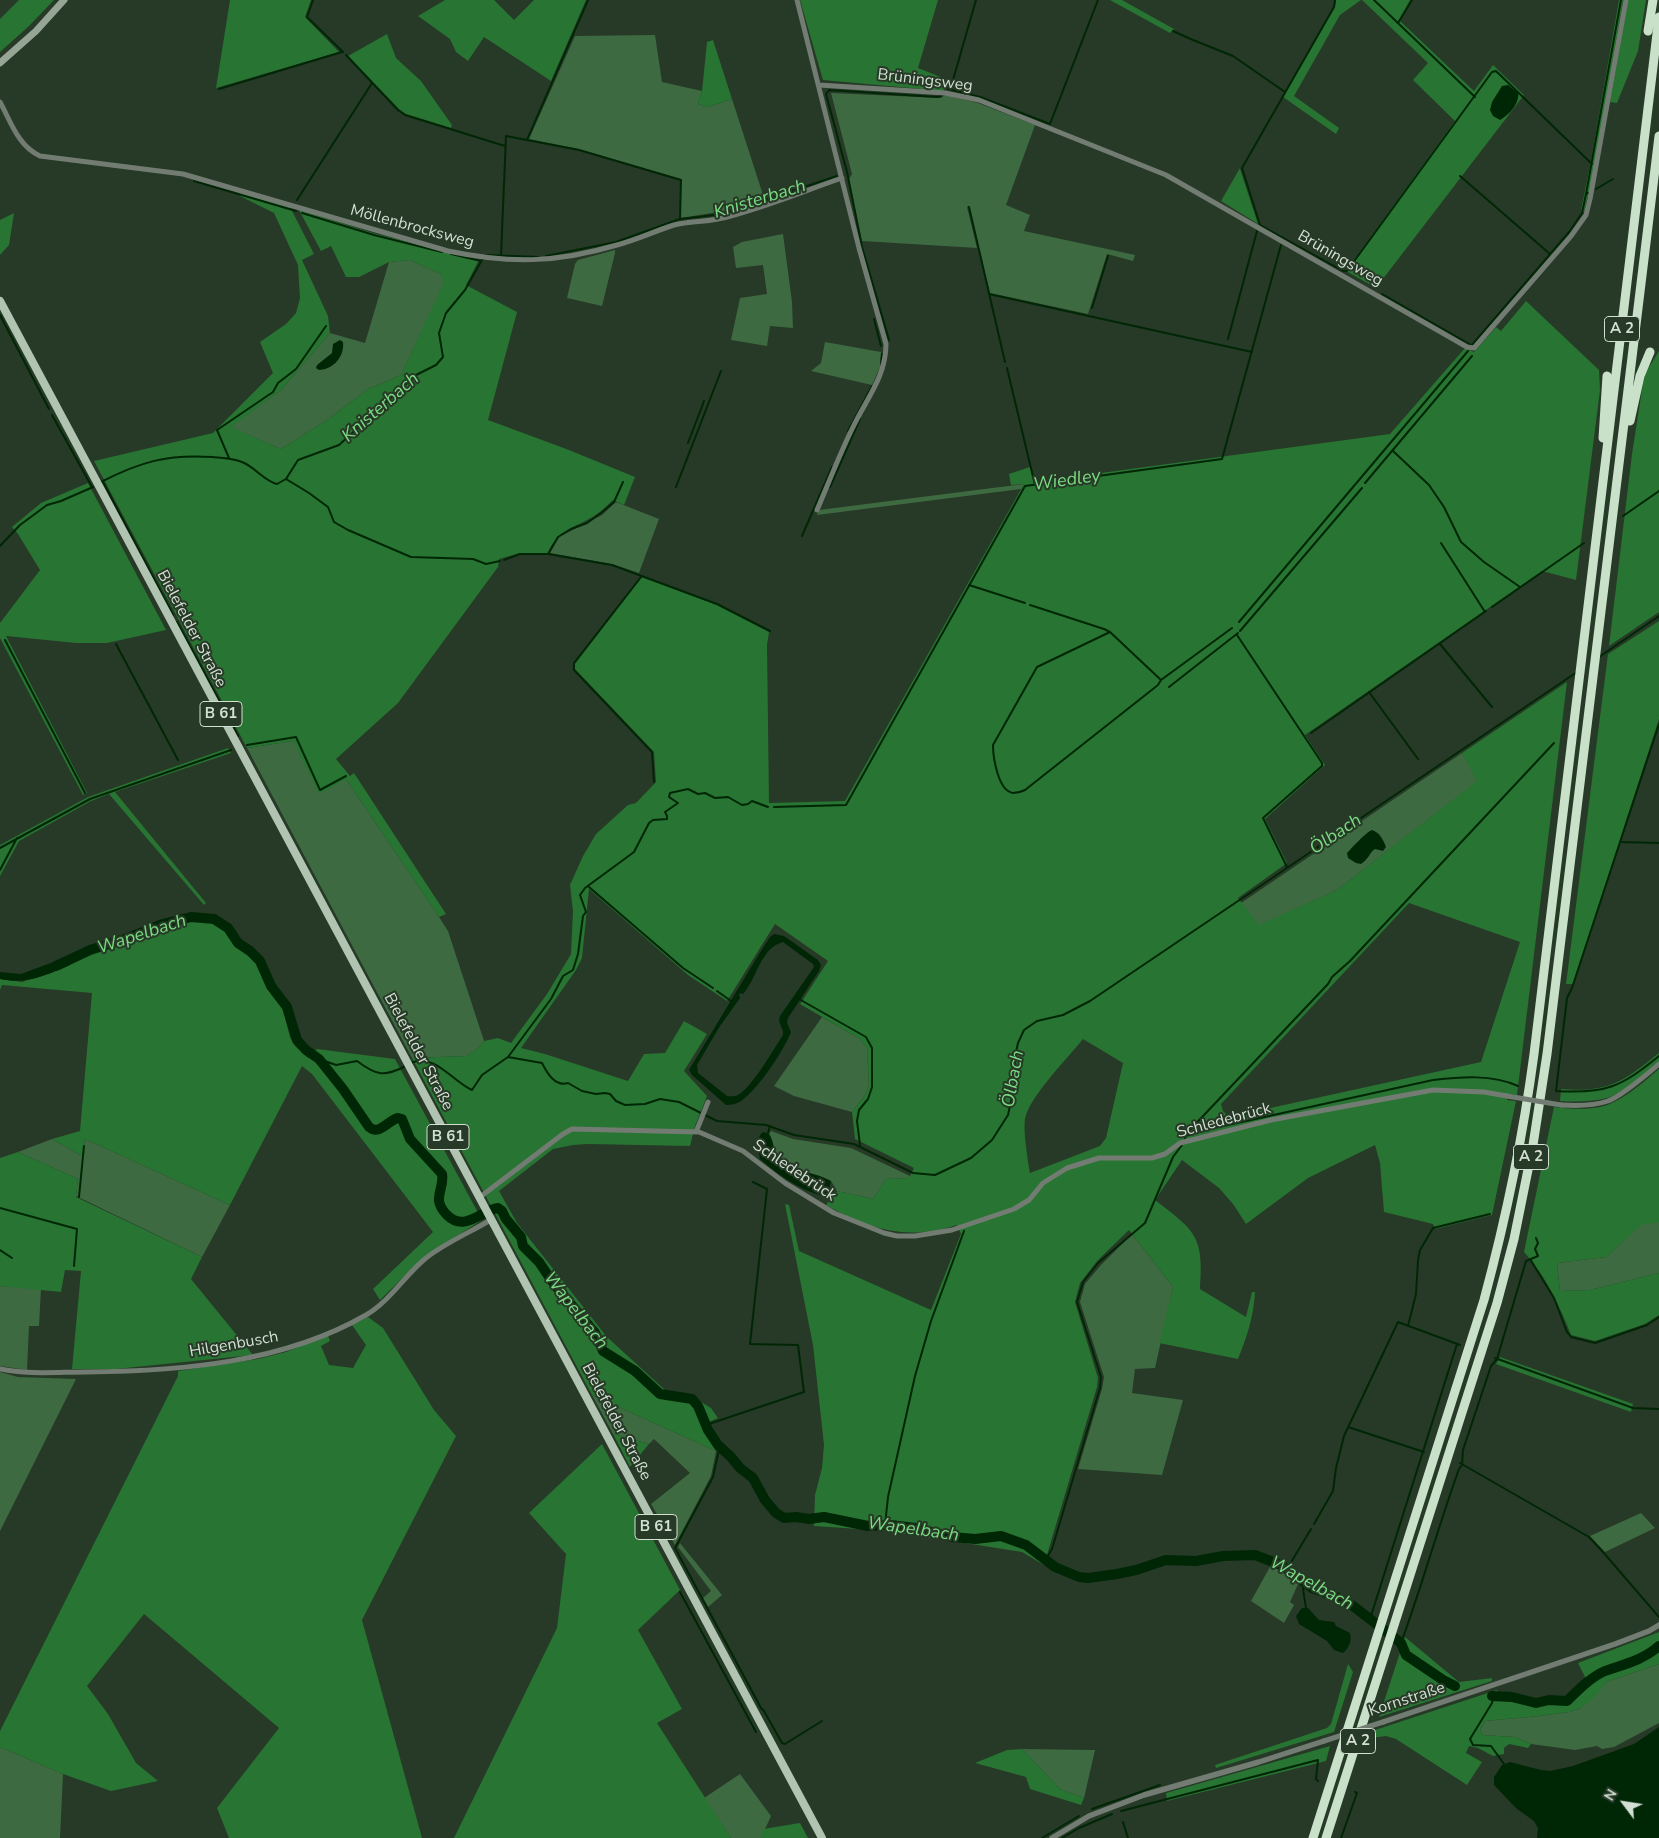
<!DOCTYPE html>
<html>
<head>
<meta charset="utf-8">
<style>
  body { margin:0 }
  #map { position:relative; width:1659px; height:1838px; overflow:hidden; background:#273927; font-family:"Nunito Sans",sans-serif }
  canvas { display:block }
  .north { position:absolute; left:1599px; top:1778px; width:50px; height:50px; -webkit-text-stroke:4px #273927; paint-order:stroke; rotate:301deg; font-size:14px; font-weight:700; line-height:20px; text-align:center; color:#d3dfd3 }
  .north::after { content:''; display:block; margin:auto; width:18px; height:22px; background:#d3dfd3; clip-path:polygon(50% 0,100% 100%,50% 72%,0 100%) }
</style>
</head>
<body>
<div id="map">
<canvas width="1659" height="1838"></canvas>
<div class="north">N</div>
</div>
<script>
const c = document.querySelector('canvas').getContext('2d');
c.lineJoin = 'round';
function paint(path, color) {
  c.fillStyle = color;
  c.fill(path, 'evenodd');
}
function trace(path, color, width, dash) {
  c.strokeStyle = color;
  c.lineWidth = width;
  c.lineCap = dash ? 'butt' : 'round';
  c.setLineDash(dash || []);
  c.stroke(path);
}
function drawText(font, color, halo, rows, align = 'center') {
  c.font = font + ' "Nunito Sans",sans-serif';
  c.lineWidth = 4;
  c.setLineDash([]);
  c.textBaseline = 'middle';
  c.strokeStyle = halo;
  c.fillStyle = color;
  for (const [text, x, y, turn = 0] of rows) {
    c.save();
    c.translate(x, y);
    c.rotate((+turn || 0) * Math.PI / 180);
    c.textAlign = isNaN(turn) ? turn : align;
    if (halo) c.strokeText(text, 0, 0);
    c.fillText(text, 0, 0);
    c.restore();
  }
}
paint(new Path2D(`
  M655 35 662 82 702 91 698 104 708 107 732 99 764 198 724 211 681 218V179L579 149 529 139 575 36Z
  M831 93 941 98 945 95 978 103 1035 125 1006 205 1030 215 1024 231 1135 255 1133 261 1107 254 1088 314 990 293 969 206 967 207 977 248 862 241 849 179 852 174Z
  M783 234 792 302 793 328 770 326 767 346 731 340 740 298 767 294 763 265 736 268 733 247 742 242Z
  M615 250V253L602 306 567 298 575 264 578 260Z
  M410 260 441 274 445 282 401 375 368 389 327 420 281 449 230 427 281 390 330 333 365 343 389 262Z
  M825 342 881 352 880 367 872 385 811 371 821 363Z
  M1024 484 1021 489 817 515 819 510Z
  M616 502 659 519 639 573 612 564 550 553 559 537 602 515Z
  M293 741 346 779 439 917 448 931 484 1041 477 1049 467 1056 412 1058 247 748Z
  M1462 753 1478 781 1337 890 1259 926 1241 903Z
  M822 1017 860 1039 867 1048 869 1085 864 1097 852 1112 794 1096 774 1086Z
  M771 1131 793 1139 851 1148 910 1176 909 1178 886 1179 873 1199 837 1191 831 1181C815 1172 785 1170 776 1153 773 1147 773 1140 769 1134Z
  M52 1139 82 1156 85 1139 230 1205 202 1257 76 1196 78 1179 18 1152Z
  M1651 1222H1659V1273L1590 1290 1560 1291 1557 1263 1606 1257 1641 1224Z
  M1132 1234 1173 1287 1155 1368 1135 1369 1132 1393 1183 1400 1162 1475 1078 1469 1102 1389 1104 1377 1080 1302 1085 1284 1101 1265Z
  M0 1286 41 1289 39 1326H29L27 1370 0 1366Z
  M0 1372 18 1377 76 1379 0 1531Z
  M592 1395 716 1451 711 1476 675 1545 651 1504 690 1473 654 1439 649 1444 613 1434Z
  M1641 1513 1655 1528 1605 1552 1590 1536Z
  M680 1543 722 1595 708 1607 703 1598 711 1591 678 1547Z
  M1271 1565 1285 1572 1299 1582 1290 1602 1294 1605 1284 1623 1251 1601Z
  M1659 1664V1723L1614 1747 1602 1749 1597 1746 1575 1750 1531 1744 1515 1737 1482 1735 1480 1730 1485 1721 1539 1716 1569 1712 1581 1708 1606 1682Z
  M0 1747 63 1774 60 1838H0Z
  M1022 1749 1095 1750 1084 1798 1060 1789Z
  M740 1774 771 1816 761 1838H731L704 1798Z`), '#3e6a41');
paint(new Path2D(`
  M19 0H54L29 26 0 52V19Z
  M230 0H311L305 17 339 52 216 88Z
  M445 0H494L514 20 534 0H586L551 81 484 37 468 61 456 52 450 39 418 16Z
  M800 0H938L918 68 951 81 943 91 823 80Z
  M1110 0H1122L1174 29 1170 33Z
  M1336 0H1361L1340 15 1294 96 1339 128 1336 134 1283 97 1335 7Z
  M1362 0H1410L1399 20 1474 91 1493 65 1524 95 1376 288 1346 271 1455 121 1413 80 1428 63Z
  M1619 0H1623L1594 170 1584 212 1581 210 1591 161Z
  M1628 0H1646L1638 51 1617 103 1610 102Z
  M387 34 396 58 421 81 452 125 451 128 406 114 399 109 348 56Z
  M713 40 732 99 708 107 698 104 702 91 707 42Z
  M1240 168V169L1258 224 1221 201Z
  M241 192 290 207 314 254 302 260 328 316 330 333 281 390 231 427 281 449 327 420 368 389 401 375 444 282 441 274 410 260 389 262 359 277H346L331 246 321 251 299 210 373 233 479 260 466 285 517 312 488 420 569 450 635 477 624 505 613 500C605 508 597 515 587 520 569 530 557 531 548 553H520L499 559 498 567 398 703 336 759 350 776 354 773 446 914 439 917 346 779 319 794 293 741 247 748 94 461 213 433 273 373 260 342 286 324 296 313 300 298 298 265 274 213 240 196Z
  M14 213 9 245 0 255V220Z
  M1526 301 1599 370 1600 390 1576 580 1542 571 1305 735 1325 765 1265 819 1287 863 1238 898 1259 925 1337 890 1477 781 1462 753 1567 682 1517 1095 1508 1094 1507 1100 1516 1101 1492 1215 1435 1229 1433 1224 1384 1212 1380 1163 1375 1145 1308 1178 1246 1224 1233 1204 1219 1188 1182 1160 1155 1200C1195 1231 1204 1235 1200 1289L1246 1317 1252 1292H1255C1254 1315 1247 1337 1238 1359L1159 1343 1173 1287 1129 1230 1098 1260 1080 1283 1075 1302 1098 1378 1097 1387 1044 1565 1022 1552 888 1531 814 1526 815 1495 822 1468 824 1445 813 1345 785 1204 789 1205 799 1251 931 1310 961 1234 957 1225C908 1241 869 1230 826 1205L837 1191 873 1199 886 1179 909 1178 914 1168 855 1139 852 1112 864 1097 869 1085 867 1048 860 1039 800 1004 828 961 775 924 727 1001 688 975 589 889 582 958 576 970 521 1048 545 1054 628 1081 644 1054 665 1053 684 1021 707 1034 684 1071 707 1096 695 1126 690 1146 588 1144 573 1145 553 1149 499 1191 517 1223 607 1337 665 1390 693 1397 711 1408 718 1418 702 1425 716 1451 592 1395 412 1058 467 1056 477 1049 484 1041 498 1038 511 1043 547 994 571 954 573 911 570 885 583 856 596 834 628 805 636 803 656 782 654 752 575 669V664L642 577 717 605 769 632 767 645 769 803 845 801 1024 484 1011 485 1009 474 1030 467 1034 482 1390 434 1465 348 1474 352 1496 327 1501 331ZM1409 903 1520 942 1481 1062 1229 1117 1223 1111 1221 1104ZM1083 1039 1123 1063 1106 1138 1100 1146 1030 1173C1028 1162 1023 1130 1025 1119 1029 1097 1068 1058 1083 1039Z
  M1659 351V612L1609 646 1632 454 1643 383 1646 372Z
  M88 483 166 630 107 643H76L6 636 87 793 83 795 0 638V623L40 570 18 534 12 527 41 503Z
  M1659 621V719L1573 984H1566L1608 654Z
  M228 748 231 753 115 792 206 903 204 905 109 794 91 801 19 841 0 876V845L88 797Z
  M191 922H212L226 931 236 944 248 953 257 963 268 989 275 996 283 1010 290 1037 295 1046 308 1058 317 1049 395 1059 482 1220 425 1256 380 1300 373 1289 433 1232 312 1074 302 1066 230 1205 85 1139 82 1156 52 1139 80 1131 92 993 2 985 0 990V979L22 982 54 971 91 954 130 942 163 928Z
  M1659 1053V1061C1646 1072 1623 1093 1607 1098 1591 1102 1575 1102 1560 1101L1561 1089C1608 1093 1623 1082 1659 1053Z
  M1659 1069V1222L1641 1225 1606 1257 1557 1263 1560 1291 1590 1290 1659 1273V1315L1645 1324 1595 1341 1571 1335C1559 1305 1546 1276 1524 1252L1554 1107C1572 1109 1595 1111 1612 1103 1629 1095 1645 1081 1659 1069Z
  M18 1152 78 1179 76 1197 202 1257 191 1279 253 1355 116 1369H72L81 1271 65 1270 61 1292 0 1286V1158Z
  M368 1317 383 1328 434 1410 456 1436 362 1620 422 1838H229L217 1808 279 1728 144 1614 87 1686 108 1714 136 1763 158 1781 111 1791 63 1774 0 1747V1731L178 1376V1371L258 1359 286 1352 328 1335 330 1341 321 1346 329 1365 353 1368 366 1345 352 1325Z
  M1500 1357 1633 1404 1631 1412 1496 1364Z
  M613 1434 649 1444 630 1467Z
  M602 1444 680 1590 638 1630 682 1709 657 1723 731 1838H454L557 1628 566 1554 529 1513Z
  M1659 1632V1664L1606 1682 1596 1696 1581 1708 1569 1712 1539 1716 1485 1721 1480 1730 1482 1735 1515 1737 1531 1744 1528 1748 1509 1744 1504 1748V1754L1493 1756 1478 1748 1469 1746 1466 1753 1482 1762 1467 1785 1396 1739 1386 1736 1372 1738 1375 1730 1497 1690 1498 1694 1535 1699 1567 1696 1586 1679 1578 1663Z
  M1405 1637 1459 1682 1492 1678V1681L1379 1717Z
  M1348 1664 1353 1672 1334 1732 1216 1768 1215 1765 1327 1728 1331 1724Z
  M1330 1746 1326 1761 1167 1801 1166 1793Z
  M1022 1749 1060 1789 1084 1798 1081 1805 1030 1789 1026 1777 975 1763 1007 1750Z
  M800 1823 808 1838H761L763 1829Z`), '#287432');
paint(new Path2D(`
  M1508 85 1518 93C1520 103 1509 115 1500 120L1493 116 1490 110 1492 102 1502 86Z
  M340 340 343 342C345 356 333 370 319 370L316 368 317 365 332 353 333 344Z
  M1372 830C1380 833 1383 839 1386 847L1383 851 1375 849C1369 853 1369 859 1361 864L1356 863 1348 858 1347 853C1352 848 1366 832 1372 830Z
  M774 934 784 936 818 960 821 965 819 971 788 1018 787 1023 791 1032C783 1052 758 1089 741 1101 736 1104 731 1105 726 1105L692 1075 689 1070 759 954 770 937ZM783 942 813 964 814 967 780 1016 779 1021 783 1031V1035C773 1050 753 1086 738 1095 734 1097 731 1096 727 1096L698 1073 697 1065 720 1026 740 998 739 995 740 993 743 994C757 979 760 948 783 942Z
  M67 957 70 965C47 975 26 985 0 979V972L21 974Z
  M763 1132 769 1134C773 1140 773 1147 776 1153 785 1171 816 1172 831 1181L827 1197C803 1192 778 1175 760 1159 759 1151 755 1138 763 1132Z
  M1302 1608H1308L1319 1620 1334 1622 1336 1626 1350 1633C1352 1641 1349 1648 1343 1653L1334 1650 1327 1641 1299 1624 1296 1616Z
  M1659 1727V1838H1537L1538 1828 1534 1821 1517 1809 1494 1785V1777L1502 1765 1510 1762 1541 1770 1550 1771 1573 1766 1634 1744Z`), '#002705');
trace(new Path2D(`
  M313 0 307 17 343 52
  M1335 0 1334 7 1242 168 1260 225 1343 271H1347L1492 72 1496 71 1592 164
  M1374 0 1475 97
  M1398 23 1412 0
  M1173 31 1193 40 1233 56 1285 92
  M346 55 398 110 405 115 505 146
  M948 88 953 80 976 0
  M219 89 342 52
  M948 89 980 97 1050 124 1098 0
  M527 140 588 0
  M1460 176 1550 254
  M194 181 296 211
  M1596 189 1613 179
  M1586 194 1621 0
  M297 200 372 83
  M969 207 1005 362
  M302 213 374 235 442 252
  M451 254 481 261
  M486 255 539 257
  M501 256 506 136 579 150 681 180 680 219
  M546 256 616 242 680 219 723 214 837 176
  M989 294 1252 352
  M1382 294 1471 345
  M1092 308 1108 256
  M0 315 49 409
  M874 319 881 346
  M1228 339 1257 231
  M889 340 862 247 847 172 826 94 829 90 937 97 941 96
  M1472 345 1570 231 1582 213 1586 194 1588 193
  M881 364 882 354
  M1007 368 1035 485
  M52 415 92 487
  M848 431 872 386
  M688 443 704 401
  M1393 451 1429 485 1444 507 1461 542 1484 562 1520 587
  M229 458 217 430 273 392 278 383 296 369 326 326
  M286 479 309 493 328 507 334 522 348 530 411 557 473 559 486 564 500 561
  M101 482C140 462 167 454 212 457 222 458 232 458 242 462 255 467 264 481 277 484L286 479 298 460 339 445 416 375 436 365 443 357 439 333 446 313 465 290 483 258
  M103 482 173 615
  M1365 483 1472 356
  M676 487 721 371
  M830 487 860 419
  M1623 516 1659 491
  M802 536 832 467
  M1441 543 1485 612
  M0 546 20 525 47 505 61 501 93 487
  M548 554 558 537 571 529 587 523 601 513 614 502 623 482
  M504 560 520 554H548L612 565 717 604 770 631
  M641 577 574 663V670L652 752 654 782
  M969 585 1025 603
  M1030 605 1104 629 1110 632 1161 680
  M1492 607 1584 543
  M177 622 238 736
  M1239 622 1468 351
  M1240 631 1362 488
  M1110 632 1037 667 993 745C993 757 998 791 1013 793 1017 793 1021 792 1025 790L1158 685 1161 680 1232 628
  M1237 635 1322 763V766L1263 818 1287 867
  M5 640 85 793
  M116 644 178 760
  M1440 644 1492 707
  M1599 657 1659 616
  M1169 687 1238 633
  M1369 692 1418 759
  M1659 724 1572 988 1567 998 1556 1091C1606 1094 1621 1087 1659 1056
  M1311 733 1486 611
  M247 745 296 737 320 790 346 776
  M774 807 846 805 1025 486 1222 459 1281 245
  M1621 842 1659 843
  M0 848 90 799 231 750
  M0 870 17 838
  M589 887 683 968 713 988
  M717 991 731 1001
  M799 999 866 1037 872 1048V1087L868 1099 859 1110 857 1121 860 1145
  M508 1057 551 999 563 976 573 970 578 954 583 916 586 912 580 895 585 888 634 852 649 823 653 820 667 819V816L665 812 678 803 669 797 670 793 688 789 698 794 705 793 715 798 728 797 742 805 748 804 752 801 768 807
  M319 1059 336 1065 357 1061C377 1076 384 1077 406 1066
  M411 1063C434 1052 453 1082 472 1090L482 1075 508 1057 542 1063C547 1073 555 1087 568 1083L582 1091 596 1094 605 1093 610 1094 616 1101 625 1105 645 1104 660 1099 679 1102 717 1121 766 1125 794 1135 854 1144 913 1173 935 1175 971 1158 992 1140 1008 1115 1016 1079 1015 1057 1018 1043 1024 1030 1037 1021 1063 1015 1090 1001 1577 672
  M768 1133 770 1126
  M1186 1136 1196 1132 1433 1080C1460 1077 1492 1074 1518 1086
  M1185 1138 1187 1133 1328 984 1332 977 1350 961 1554 743
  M79 1197 84 1146
  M0 1208 77 1229 74 1266
  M0 1250 12 1258
  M1530 1259 1554 1298 1567 1332 1571 1337 1595 1343 1647 1325 1659 1317
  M1408 1326 1416 1294 1418 1260 1420 1250 1433 1228 1490 1214
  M1495 1358 1633 1408 1659 1409
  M706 1425 804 1392 798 1345 750 1344 767 1189 753 1182
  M1348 1427 1424 1452
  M718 1445 719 1450 713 1477 675 1548 761 1708 764 1711 782 1743 785 1744 822 1721
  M1460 1463 1589 1537 1603 1552 1659 1617
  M1314 1524 1333 1491 1336 1468 1344 1436 1398 1322 1460 1345
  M885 1525 888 1497 915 1376 931 1321 964 1231
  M1046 1559 1052 1549 1100 1388 1101 1377 1077 1302 1083 1282 1098 1263 1145 1223 1173 1157 1182 1145
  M1287 1569 1311 1529
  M1305 1583 1303 1589 1306 1608
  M680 1592 756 1732
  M1370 1619 1457 1344
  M1401 1643C1422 1586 1438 1527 1459 1469L1462 1465 1463 1450 1491 1366 1497 1359 1526 1261 1538 1256 1535 1249 1538 1243 1536 1238
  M1494 1696 1492 1703 1470 1739 1473 1745 1491 1746 1504 1764
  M1092 1809 1160 1785
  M1121 1811 1318 1760 1316 1779 1318 1781
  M1123 1822 1128 1838
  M1042 1838 1079 1816
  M1062 1838 1079 1828 1112 1814
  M1341 1838 1357 1793 1355 1792`), '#002705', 2);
trace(new Path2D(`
  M56 966 90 950 128 938 163 924 191 917 214 919 228 928 238 943 250 951 260 961 271 986 287 1007 297 1040 306 1050 319 1059 343 1089 369 1127C380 1136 388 1120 398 1118L402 1119 410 1139 442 1174C444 1184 438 1192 439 1201 440 1207 443 1211 447 1215 465 1233 481 1210 498 1208L502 1211 506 1219 521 1237 523 1246 539 1262 554 1284 595 1333 603 1351 635 1371 660 1394 692 1399 698 1406 708 1430 718 1445 731 1457 740 1468 753 1478 765 1500 776 1513 784 1518 796 1517 809 1519 824 1517 868 1526 890 1525 916 1528 952 1537 975 1539 1001 1536 1026 1545 1055 1567 1079 1577 1088 1578 1117 1574 1136 1570 1166 1560 1196 1561 1223 1556 1255 1555 1281 1565 1312 1588 1336 1597 1353 1606 1401 1643 1406 1655 1443 1680 1455 1686
  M1492 1696 1512 1697 1536 1703 1549 1700 1567 1701C1578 1690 1591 1677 1605 1671 1625 1664 1643 1660 1659 1646`), '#002705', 10);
trace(new Path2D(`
  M797 0 859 248 886 344C886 376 867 398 854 425 840 453 829 482 817 510
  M819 85 945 93 979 100 1166 175 1467 347 1474 348 1571 236 1586 215 1590 199 1626 0
  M0 102C11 122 18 146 40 156L183 174 448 251C510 264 556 263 617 245 636 240 655 231 674 225 691 221 710 222 727 217 766 207 804 191 842 178
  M1561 1105C1576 1106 1593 1106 1608 1101 1623 1095 1646 1075 1659 1064
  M696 1132 708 1102
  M480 1197 563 1134 572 1129 699 1132 743 1151 785 1183 834 1213 884 1233 897 1236H915L952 1230 1014 1209 1029 1200 1043 1183 1067 1168 1099 1158H1152L1165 1154 1180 1143 1271 1120 1433 1090 1484 1092 1507 1096
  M0 1369C28 1375 58 1372 87 1372 180 1371 283 1363 366 1315 390 1301 405 1275 426 1258 445 1243 471 1232 492 1219`), '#737c73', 5);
trace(new Path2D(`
  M1383 1722 1615 1644 1649 1631 1659 1625
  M1052 1838 1089 1816 1144 1795 1259 1762 1324 1741`), '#737c73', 5.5);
trace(new Path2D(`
  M0 63 36 31 64 0`), '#96a596', 7);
trace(new Path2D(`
  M0 301 822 1838`), '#b0c4b1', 8);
trace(new Path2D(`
  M1648 31 1653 0
  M1630 421 1640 376 1650 352
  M1603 438 1607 376
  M1313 1838 1484 1300C1506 1218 1523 1137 1534 1054L1659 17
  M1326 1838 1497 1303 1514 1239 1533 1145 1547 1054 1659 136`), '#c9e0c9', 9);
trace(new Path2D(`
  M1507 1096 1561 1105`), '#737c73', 5);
trace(new Path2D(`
  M1324 1741 1383 1722`), '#737c73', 5.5);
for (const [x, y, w] of [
  [1622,329,35],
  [221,714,42],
  [448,1137,42],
  [1531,1157,35],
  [656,1527,42],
  [1358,1741,35]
]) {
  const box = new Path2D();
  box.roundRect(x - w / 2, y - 12.5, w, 25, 4);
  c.fillStyle = '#273927';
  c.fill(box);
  trace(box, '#d3dfd3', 1);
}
drawText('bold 15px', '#d3dfd3', null, [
  ["A 2",1622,329],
  ["B 61",221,714],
  ["B 61",448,1137],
  ["A 2",1531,1157],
  ["B 61",656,1527],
  ["A 2",1358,1741]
]);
drawText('16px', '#d3dfd3', '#273927', [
  ["Brüningsweg",925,81,7],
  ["Möllenbrocksweg",412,227,15],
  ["Brüningsweg",1340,259,30],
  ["Bielefelder Straße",191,629,62],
  ["Bielefelder Straße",418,1052,62],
  ["Schledebrück",1224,1121,-15],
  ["Schledebrück",794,1171,34],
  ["Hilgenbusch",234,1345,-10],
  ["Bielefelder Straße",616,1422,62],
  ["Kornstraße",1407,1700,-18]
]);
drawText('italic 18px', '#7bdb82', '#273927', [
  ["Knisterbach",760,200,-17],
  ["Knisterbach",381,408,-41],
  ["Wiedley",1067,481,-8],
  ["Ölbach",1336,835,-34],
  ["Wapelbach",142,935,-18],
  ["Ölbach",1014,1079,-80],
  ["Wapelbach",575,1311,52],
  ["Wapelbach",913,1530,8],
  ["Wapelbach",1311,1584,29]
]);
</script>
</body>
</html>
